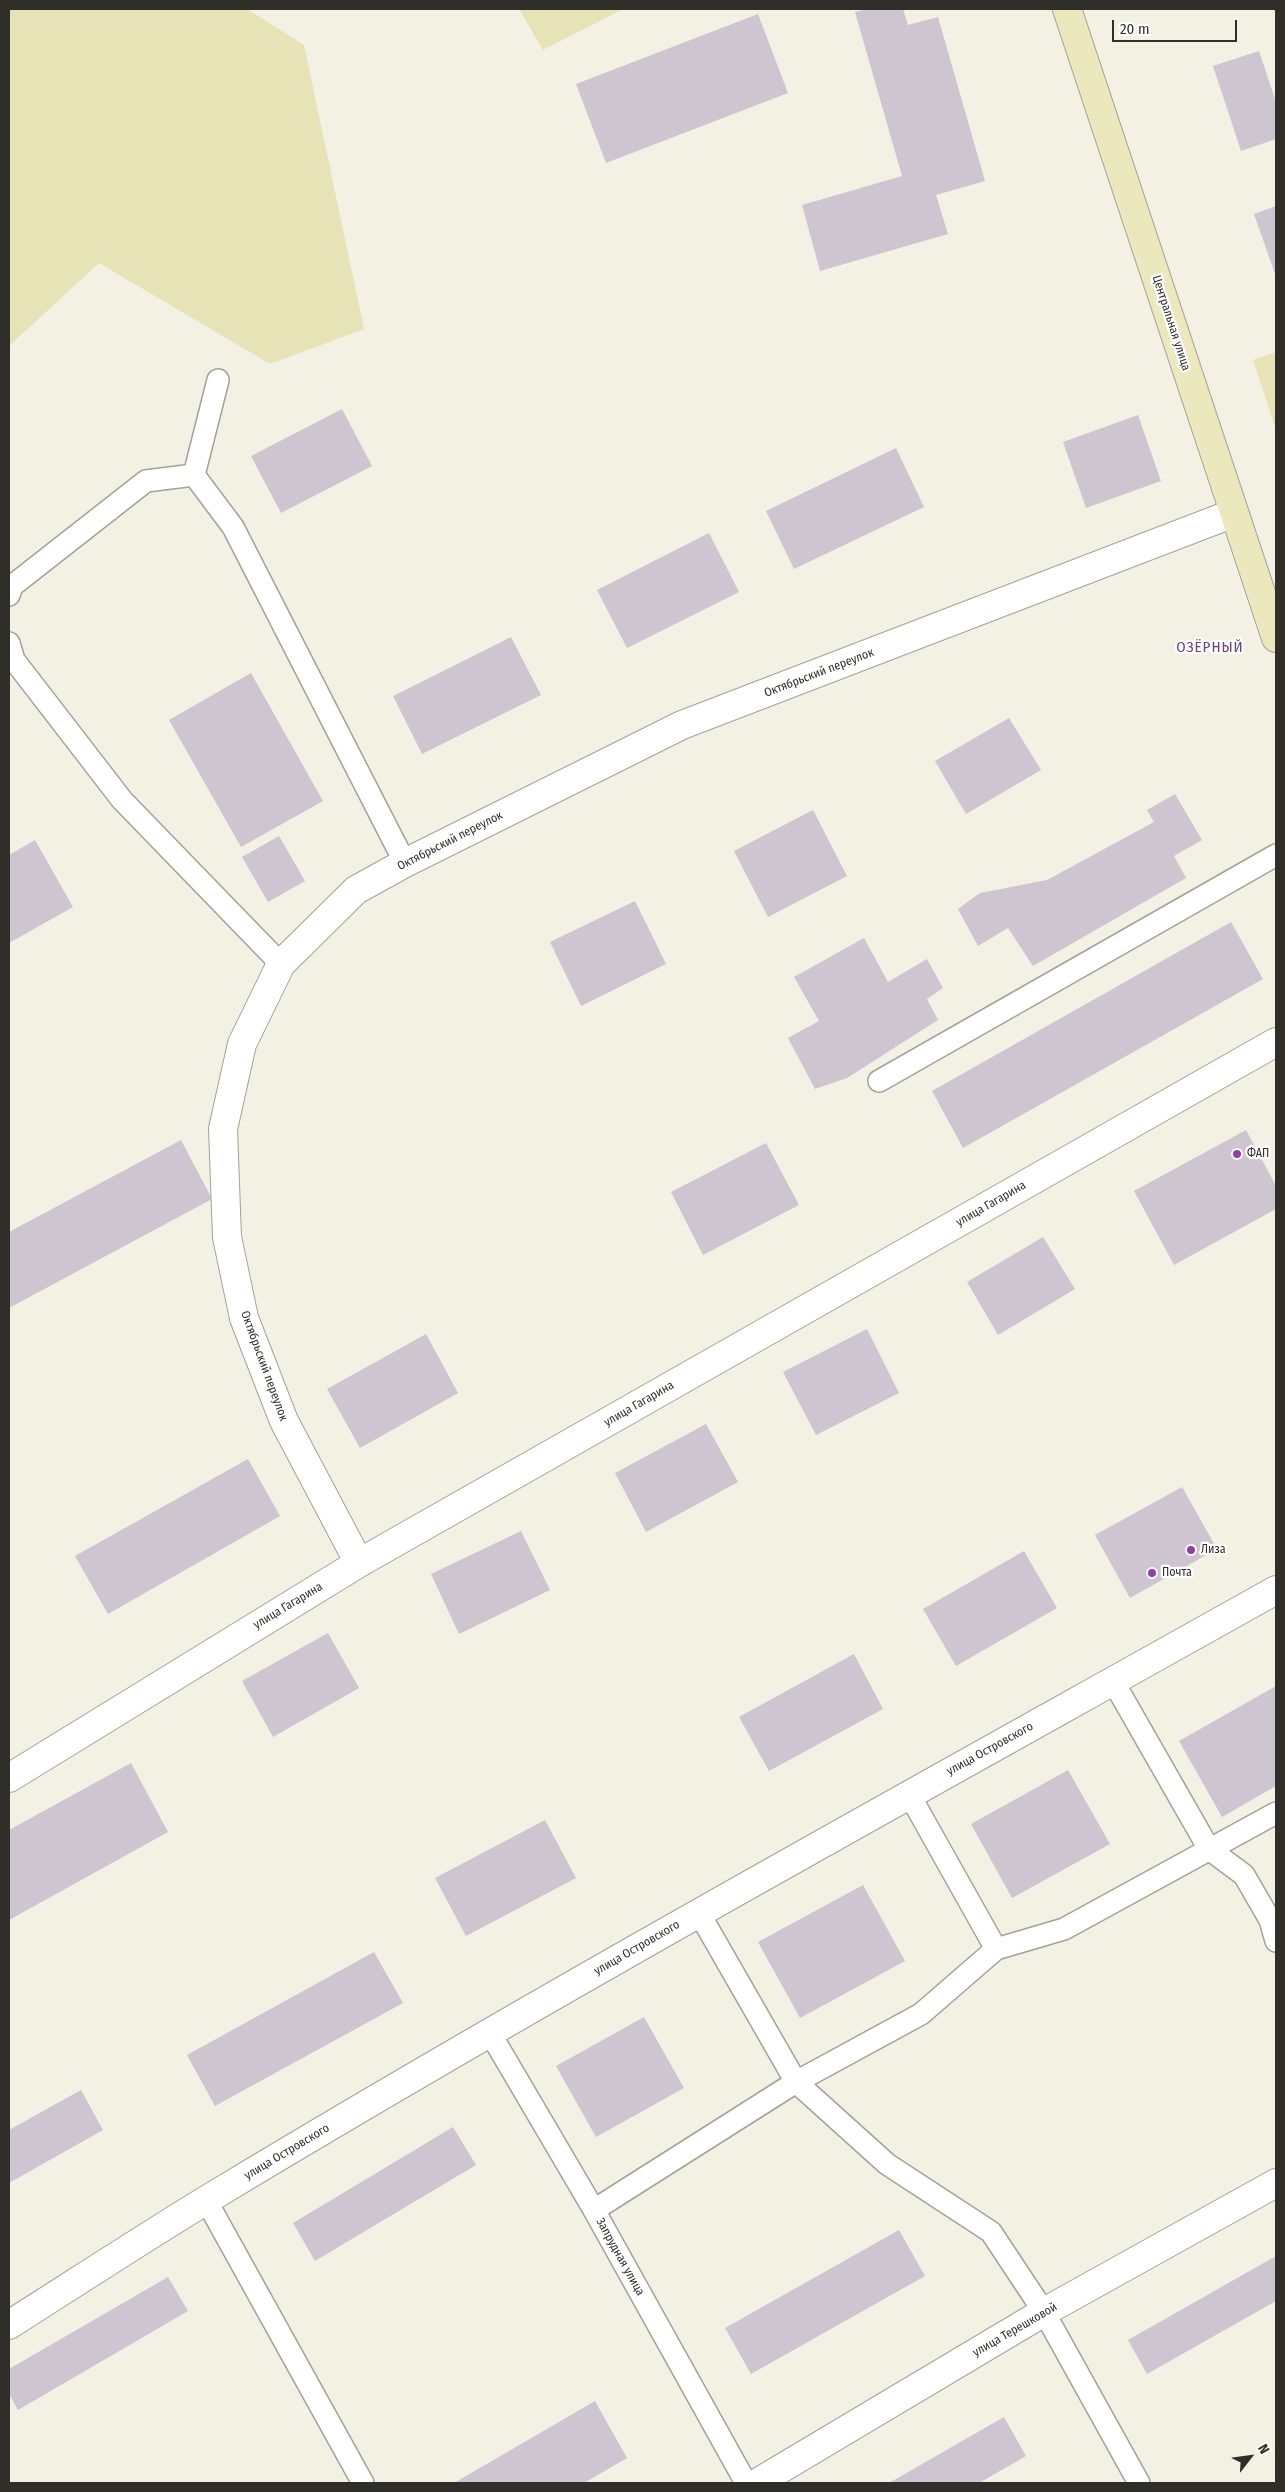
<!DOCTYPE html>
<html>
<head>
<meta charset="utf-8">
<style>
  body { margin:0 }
  #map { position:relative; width:1285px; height:2492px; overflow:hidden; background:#f2f1e4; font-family:"Fira Sans Condensed",sans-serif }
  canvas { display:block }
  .frame { position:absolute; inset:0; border:10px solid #2f2e29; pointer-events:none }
  .north { position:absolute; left:1225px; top:2432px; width:50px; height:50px; -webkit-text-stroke:4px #fff; paint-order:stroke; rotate:60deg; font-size:14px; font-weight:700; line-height:20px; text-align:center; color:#2f2e29 }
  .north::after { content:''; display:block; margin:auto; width:18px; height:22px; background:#2f2e29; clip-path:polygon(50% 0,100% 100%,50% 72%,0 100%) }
  .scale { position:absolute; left:1112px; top:20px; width:125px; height:22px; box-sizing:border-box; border:2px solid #2f2e29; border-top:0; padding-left:6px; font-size:15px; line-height:18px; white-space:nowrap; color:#2f2e29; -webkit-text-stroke:4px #fff; paint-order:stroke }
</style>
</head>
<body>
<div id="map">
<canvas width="1285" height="2492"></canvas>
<div class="frame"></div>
<div class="north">N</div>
<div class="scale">20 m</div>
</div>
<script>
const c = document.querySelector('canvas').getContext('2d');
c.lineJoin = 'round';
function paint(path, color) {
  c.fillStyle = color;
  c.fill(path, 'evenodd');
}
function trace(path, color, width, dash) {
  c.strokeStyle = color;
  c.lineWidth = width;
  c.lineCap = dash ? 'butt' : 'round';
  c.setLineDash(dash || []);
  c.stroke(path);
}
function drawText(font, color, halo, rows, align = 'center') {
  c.font = font + ' "Fira Sans Condensed",sans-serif';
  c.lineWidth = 4.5;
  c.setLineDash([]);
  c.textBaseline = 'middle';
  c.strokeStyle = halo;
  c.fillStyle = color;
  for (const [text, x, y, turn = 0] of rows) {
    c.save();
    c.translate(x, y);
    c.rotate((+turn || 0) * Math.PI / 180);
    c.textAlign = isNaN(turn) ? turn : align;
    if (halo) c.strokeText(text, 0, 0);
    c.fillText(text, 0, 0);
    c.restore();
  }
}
paint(new Path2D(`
  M9 9H247L304 45 364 329 270 364 99 263 9 346Z
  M519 9H623L543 50Z
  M1276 352V430L1253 360Z`), '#e6e3b6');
paint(new Path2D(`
  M868 9H903L908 25 938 17 985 181 936 195 948 234 820 271 802 205 902 176 855 12Z
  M758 14 788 93 606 163 576 84Z
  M1259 51 1276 102V139L1241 151 1213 66Z
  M1276 206V277L1254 214Z
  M342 409 372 466 281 513 251 456Z
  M1138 415 1161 481 1086 508 1063 442Z
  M896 448 924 507 794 569 766 511Z
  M709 533 739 592 627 648 597 590Z
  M511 637 541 695 422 754 393 696Z
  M251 673 323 801 241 847 169 720Z
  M1009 718 1041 770 966 814 935 761Z
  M1175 794 1202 840 1174 856 1186 878 1033 966 1008 928 978 946 958 909 980 893 1047 880 1154 822 1147 810Z
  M813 810 847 876 768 917 734 851Z
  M279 836 305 881 268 902 242 857Z
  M35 840 73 907 9 943V855Z
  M635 901 666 964 581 1006 550 942Z
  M1231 922 1263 979 963 1148 932 1091Z
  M864 938 888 982 927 959 943 988 927 999 938 1020 847 1078 815 1089 788 1038 819 1021 794 977Z
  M1246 1130 1276 1186V1209L1174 1265 1134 1191Z
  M181 1140 212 1199 9 1308V1232Z
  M766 1143 799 1205 703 1255 671 1192Z
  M1043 1237 1075 1289 998 1335 967 1282Z
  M867 1329 899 1393 816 1435 783 1372Z
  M426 1334 458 1393 360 1448 327 1389Z
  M706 1424 738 1482 646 1532 615 1473Z
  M248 1459 280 1516 108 1614 75 1556Z
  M1182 1487 1217 1549 1130 1598 1095 1535Z
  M521 1531 550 1590 459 1634 431 1574Z
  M1024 1551 1057 1608 956 1666 923 1609Z
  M328 1633 359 1688 273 1737 242 1681Z
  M854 1654 883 1709 769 1771 739 1717Z
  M1276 1686V1786L1222 1817 1179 1741Z
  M131 1763 168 1832 9 1920V1830Z
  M1068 1770 1110 1844 1012 1898 971 1824Z
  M545 1820 576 1878 466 1936 435 1878Z
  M863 1885 905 1961 800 2018 758 1942Z
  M374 1952 403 2003 215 2106 187 2055Z
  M644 2017 684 2088 596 2137 556 2066Z
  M81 2090 103 2130 9 2183V2130Z
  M453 2127 476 2165 315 2261 293 2223Z
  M899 2230 925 2276 751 2374 725 2328Z
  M1276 2256V2301L1147 2374 1128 2340Z
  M168 2277 188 2311 18 2410 9 2394V2369Z
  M595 2401 627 2458 584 2483H454Z
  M1004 2417 1026 2456 979 2483H889Z`), '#cdc5d0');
const lane = new Path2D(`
  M194 475 218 380
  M9 595 12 586 146 481 194 475 233 527 405 863
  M9 643 14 660 122 800 281 964
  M879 1081 1276 855
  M1113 1681 1209 1849 1244 1875 1270 1920 1276 1941
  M909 1794 996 1949 1064 1929 1276 1813
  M699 1913 796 2082 887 2164 991 2232 1044 2312 1139 2483
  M490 2033 594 2210 746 2483
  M206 2200 363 2483
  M594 2210 796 2082 921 2014 996 1949`);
const street = new Path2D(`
  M359 1563 284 1421 244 1318 227 1237 223 1129 242 1044 281 964 356 890 405 863 682 725 1234 513
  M9 1778 359 1563 1276 1042
  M9 2325C75 2283 141 2240 208 2199 559 1987 919 1790 1276 1590
  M757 2483 1044 2312 1276 2183`);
const secondary = new Path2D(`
  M1067 9 1276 638`);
trace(lane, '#a2a296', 24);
trace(street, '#a2a296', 30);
trace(secondary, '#a2a296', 30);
trace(lane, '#fff', 21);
trace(street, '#fff', 28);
trace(secondary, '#ece8bd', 28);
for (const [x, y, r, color] of [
  [1237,1154,5,"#933daa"],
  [1191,1550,5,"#933daa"],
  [1152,1573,5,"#933daa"]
]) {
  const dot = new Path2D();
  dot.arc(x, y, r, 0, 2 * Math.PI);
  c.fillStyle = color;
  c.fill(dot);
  trace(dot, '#fff', 2);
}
drawText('12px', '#2f2e29', '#fff', [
  ["Центральная улица",1171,323,72],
  ["Октябрьский переулок",819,673,-21],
  ["Октябрьский переулок",450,841,-27],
  ["улица Гагарина",991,1204,-30],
  ["Октябрьский переулок",264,1366,70],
  ["улица Гагарина",639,1404,-30],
  ["улица Гагарина",288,1606,-31],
  ["улица Островского",990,1749,-29],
  ["улица Островского",637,1948,-30],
  ["улица Островского",287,2152,-31],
  ["Запрудная улица",620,2257,61],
  ["улица Терешковой",1015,2330,-30]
]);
drawText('12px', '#2f2e29', '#fff', [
  ["ФАП",1247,1154],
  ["Лиза",1201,1550],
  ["Почта",1162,1573]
], 'left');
c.letterSpacing = '1px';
drawText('15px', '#6d4279', '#fff', [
  ["ОЗЁРНЫЙ",1210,648]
]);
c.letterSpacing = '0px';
</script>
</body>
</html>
